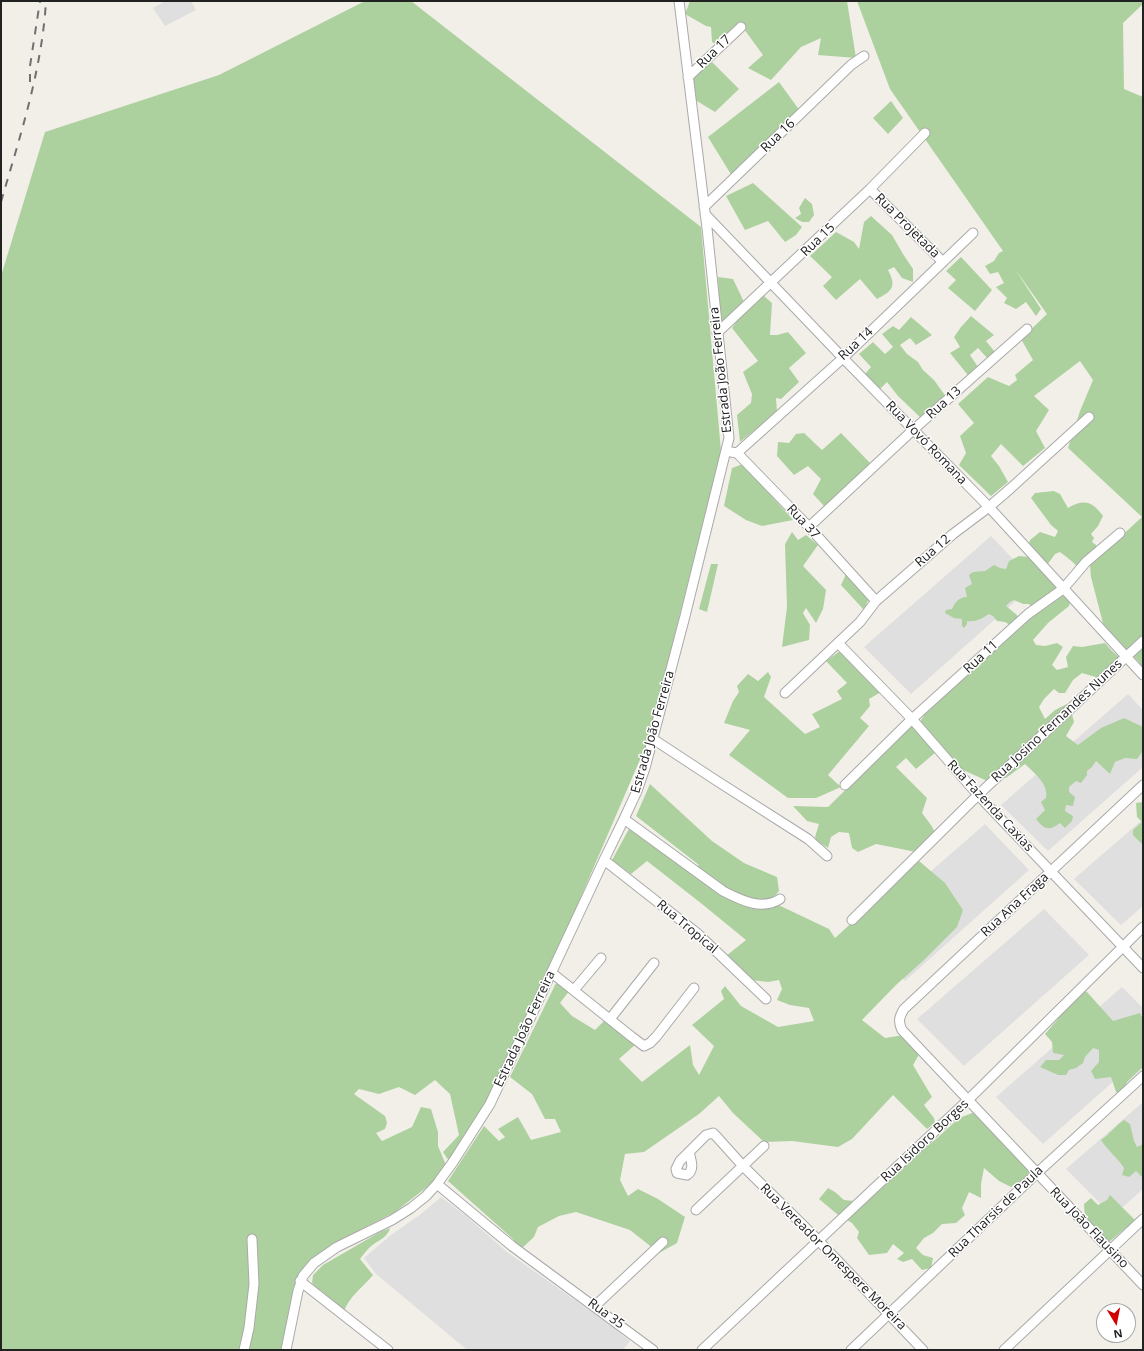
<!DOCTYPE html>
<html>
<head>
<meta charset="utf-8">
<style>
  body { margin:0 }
  #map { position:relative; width:1144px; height:1351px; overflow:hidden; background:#f2efe9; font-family:"Open Sans",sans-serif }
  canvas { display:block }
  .frame { position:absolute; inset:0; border:2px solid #222; pointer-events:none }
  .north { position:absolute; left:1096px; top:1303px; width:40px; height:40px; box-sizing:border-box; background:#fff; border:1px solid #a7a7a7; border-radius:50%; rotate:170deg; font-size:11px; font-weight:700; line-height:16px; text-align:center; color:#222 }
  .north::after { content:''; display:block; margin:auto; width:14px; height:18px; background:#d40000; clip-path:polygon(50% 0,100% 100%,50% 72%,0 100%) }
</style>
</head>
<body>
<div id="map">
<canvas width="1144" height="1351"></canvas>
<div class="frame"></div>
<div class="north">N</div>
</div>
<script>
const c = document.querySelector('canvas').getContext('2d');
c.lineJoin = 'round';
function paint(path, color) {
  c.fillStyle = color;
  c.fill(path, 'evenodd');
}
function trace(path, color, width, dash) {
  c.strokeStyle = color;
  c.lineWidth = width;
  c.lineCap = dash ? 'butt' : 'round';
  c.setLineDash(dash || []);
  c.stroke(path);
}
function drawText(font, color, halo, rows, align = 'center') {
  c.font = font + ' "Open Sans",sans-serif';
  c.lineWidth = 3;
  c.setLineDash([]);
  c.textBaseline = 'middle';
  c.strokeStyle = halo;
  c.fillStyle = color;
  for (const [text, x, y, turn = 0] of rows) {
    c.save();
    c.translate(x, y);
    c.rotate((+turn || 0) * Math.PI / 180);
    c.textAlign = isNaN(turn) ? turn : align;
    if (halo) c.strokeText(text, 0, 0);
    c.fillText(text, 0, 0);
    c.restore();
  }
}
paint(new Path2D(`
  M165 1H191L196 10 165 26 153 8Z
  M991 536 1036 583 911 694 864 647Z
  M1128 694 1143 710V767L1048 851 1001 805Z
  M1143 819V906L1121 925 1074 879Z
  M985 824 1029 870 905 981 858 935Z
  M1044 909 1089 955 964 1066 917 1019Z
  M1122 987 1143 1008V1055L1043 1144 996 1097Z
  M1143 1102V1189L1113 1216 1066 1169Z
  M441 1197 465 1215 507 1252 613 1327 630 1341 623 1350H467L375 1273 364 1258 391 1235 421 1214Z`), '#e0dfdf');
paint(new Path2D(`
  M365 1H411L701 227 721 451 648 741 549 971 484 1106 449 1161 443 1152 459 1135 450 1094 435 1080 415 1095 399 1087 379 1094 359 1089 354 1094 385 1116 387 1123 385 1129 376 1133 382 1141 412 1127 421 1107 431 1109 438 1132V1146L446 1165 436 1180 395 1212 352 1234 324 1251 306 1264 294 1286 290 1320 282 1350H1V276L45 132 219 75Z
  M690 1H847L856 58 818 55 821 38 801 47 771 80 748 68 763 55 741 25 718 45 712 42 711 27 706 26 685 14Z
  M857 1H1143V4L1123 23 1124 89 1143 97V668L1138 661 1104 627 1091 577 1090 565 1142 517 1068 448 1080 411 1093 380 1080 361 1034 396 1049 410 1036 431 1045 448 1023 466 1001 444 991 456 999 466 1008 482 991 496 959 465 966 453 960 436 974 423 958 404 988 377 1009 386 1017 380 1015 375 1033 360 1021 339 1047 314 1015 269 1041 309 1036 316 1026 302 1016 309 1004 303 1007 298 996 287 1004 283 998 272 990 274 985 266 994 261 999 253 1003 251 890 89Z
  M711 61 739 89 715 112 692 98V79Z
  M779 82 800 111 732 176 708 137Z
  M891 101 903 118 888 134 873 118Z
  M753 183 802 227 796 235 785 242 768 221 745 230 726 196Z
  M805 198 812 204 814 215 809 222H802L795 218 801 214 799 208Z
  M871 216 892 235 903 254 913 269V282L902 278 894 267 888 270C897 287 892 291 877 299L860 279 836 300 823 286 832 277 810 256 836 232 854 242 859 249 864 222Z
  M961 257 992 290 975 311 948 288 956 280 946 271Z
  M718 277 733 279 745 304 720 324Z
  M764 296 772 303 770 335H777L788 332 806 353 789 368 799 382 781 399 776 398 777 412 740 442 737 415 751 403 752 394 743 372 758 361 732 328C741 315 749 302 764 296Z
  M971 316 994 335 986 341 995 352 990 361 978 348 970 355 980 370 971 379 950 353 960 347 954 337 961 327Z
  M911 317 932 335 916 345 910 338 900 345 907 354 918 362 923 370 934 380 944 394 949 398 922 419 898 396 887 382 878 391 864 375 871 367 859 354 873 342 885 354 893 347 882 334 893 326 899 330Z
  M804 433 822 450 841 433 872 465 826 508 813 494 821 479 808 466 794 475 777 456 778 442 789 443 796 434Z
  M743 464 793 520 762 526 746 520 724 506 732 468Z
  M1054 491 1060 494 1068 508C1084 499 1092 501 1103 516L1098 526 1091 534 1094 538 1092 542 1096 545 1098 549 1077 567C1073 561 1066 557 1060 552L1055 554 1047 565 1058 588 1032 608 1029 604H1023L1014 600 1010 602 1006 606 1017 615 1019 619 1010 625 1005 622 997 621 993 616 989 614C981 619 976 622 967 621V624L964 628 962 626V619L954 618 945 613 946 610 952 609C955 602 959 597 967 597L965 588 972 584 969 575 973 572 985 571 994 565 1000 568 1006 569 1009 561 1019 556 1029 557 1034 553 1028 546 1030 540 1040 532 1055 537 1058 531 1051 525 1031 498 1035 493Z
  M792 532 798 540 806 535 818 545 803 566 826 590 823 609 816 623 806 608 803 613 810 625 809 640 782 647 787 607 785 544Z
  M711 564H718L707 612 699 609Z
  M846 574 869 598 864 610 841 585Z
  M1062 595 1070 602 1069 606 1048 623 1033 640 1036 645 1045 646 1057 643 1063 647 1052 665 1057 670 1068 667 1066 657 1073 646 1082 647 1105 643 1112 651 1119 657 1099 678 1082 673 1073 680 1065 693H1059L1054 689 1044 699 1039 707 1045 719 1055 710 1069 703 1074 722 1066 736 1078 745 1101 728 1124 718 1143 727V751L1137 759 1125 758 1115 762 1110 774 1096 761 1092 767 1087 771V775L1081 783 1076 781 1069 787V792L1075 797 1073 806 1066 805 1065 811 1073 816 1072 821 1065 828 1060 823C1049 831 1045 830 1036 819L1045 810 1041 802 1046 798C1049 784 1034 773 1025 764L1006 778 996 774 987 781 959 768 919 723 931 705 954 687 962 667 1003 643 1020 625Z
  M840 651 881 692 869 699 870 706 860 718 869 726 828 775 841 787 816 798H788L729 755 750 730 724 723 733 701 739 692 737 686 748 674 758 681 768 672 771 677 764 697 805 734 820 727 812 714 842 699 837 691 847 683 826 661Z
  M913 724 936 752 916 769 906 758 896 767 927 798 922 813 931 825 936 834 916 852 876 844 858 852 852 848 849 833 839 832 831 837 828 848 817 841 815 837 819 824 807 821 793 806 828 807Z
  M650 784 712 841 744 863 777 877 779 891 770 901 829 929 835 938 919 861 945 883 963 910 957 927 924 960 896 985 862 1020 885 1038 904 1035 920 1053 913 1065 932 1097 924 1105 934 1118 935 1123 927 1129 893 1095 852 1139 838 1147 792 1141 764 1142 733 1113 719 1096 699 1114 644 1152 625 1154 620 1180 628 1196 638 1189 658 1199 685 1217 677 1243 659 1253 630 1230 576 1212 559 1216 538 1227 534 1237 520 1250 513 1239 448 1181 484 1126 499 1141 505 1137 498 1129 518 1117 531 1140 561 1132 555 1119H545L532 1094 510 1077 558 979 570 990 560 1003 572 1016 595 1030 604 1021 636 1044 619 1059 642 1082 690 1045 693 1065 699 1075 714 1046 692 1025 724 999 721 991 725 986 741 1006 778 1027 814 1021 809 1008 790 1005 777 1000 782 989 779 980 768 982 751 980 726 956 746 940 702 904 647 861 631 874 612 860 630 827 689 870 699 865 636 816Z
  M1143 802V845L1133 835V830L1142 822 1137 817 1136 803Z
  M1082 990 1087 992 1113 1021 1140 1013 1143 1019V1067L1127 1082 1122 1093 1116 1092 1111 1077 1095 1079 1091 1071 1099 1062V1050L1093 1048 1085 1057 1083 1063 1076 1068 1069 1070 1066 1075H1058L1040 1067 1046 1060H1059L1064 1055 1053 1053 1052 1042 1045 1034 1058 1019 1063 1009Z
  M975 1112 1030 1172 1022 1181 1011 1187 999 1181 984 1168 981 1184V1198L969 1192 962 1208 965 1215 956 1223 942 1224 933 1233 924 1238 916 1248 923 1255 933 1258 931 1268 922 1270 912 1259 903 1262 897 1259 904 1253 893 1244 887 1253 869 1255 857 1238 859 1232 852 1223 837 1214 819 1199 828 1188 835 1192 844 1200 864 1202 921 1151 936 1139 959 1118Z
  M1124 1120 1130 1124 1134 1141 1137 1147 1143 1144V1178L1136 1171 1129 1177 1122 1175 1124 1168C1118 1158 1108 1151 1101 1140 1110 1134 1115 1126 1124 1120Z
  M1110 1195 1135 1220 1108 1243 1085 1221 1084 1204 1091 1198 1098 1205 1107 1200Z
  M390 1228C388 1238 376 1241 369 1248 366 1251 363 1255 360 1259L373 1275C363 1287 349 1297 344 1311L323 1295V1292L317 1288 312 1283 313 1275 323 1265 380 1232Z`), '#add19e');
const minor = new Path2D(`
  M688 77 741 27
  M870 189 943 262
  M704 207 851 65 864 56
  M705 214 843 358 989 507 1143 675
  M717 333 870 189 925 133
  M731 452 737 453 809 527 876 601
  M737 453 843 358 973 233
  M809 527 913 430 1027 329
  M838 643 912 719 978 795 1143 968
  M785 693 860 622 876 601 953 534 989 507 1011 488 1089 417
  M653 739 717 781 808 839 827 856
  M845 785 912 719 1028 614 1063 589 1086 562 1120 533
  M1143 785 904 1009C899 1017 898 1022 902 1030L1143 1285
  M624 819 723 891C741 900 761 911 780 899
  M604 860 697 933 766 999
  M852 920 978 795 1143 641
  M552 973 632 1037 644 1046 650 1043 656 1037 694 988
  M574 990 601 958
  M610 1019 654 963
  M689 1152C691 1160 695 1170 687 1175L677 1173 676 1169 680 1161 706 1135 713 1133 716 1136 743 1166 818 1240 923 1350
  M437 1184 512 1246 653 1350
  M696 1210 764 1146
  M300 1281 388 1350
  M595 1306 663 1242
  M244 1350 249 1328 254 1284 252 1239
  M286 1350 298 1291 303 1276 314 1263 337 1247 392 1220 411 1208 426 1196 437 1184 453 1162 490 1104 604 860 624 819 637 791 645 768 685 616 729 438 707 228 679 1
  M702 1350 968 1100 1143 927
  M851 1350 1037 1173 1143 1076
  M1004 1350 1143 1219`);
trace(minor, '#a9a9a9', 11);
trace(minor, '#fff', 9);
trace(new Path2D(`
  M30 82V66L40 1
  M1 202C20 136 42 70 46 1`), '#707070', 2, [8, 8]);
drawText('13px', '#222', '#fff', [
  ["Rua 17",714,52,-44],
  ["Rua 16",778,136,-44],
  ["Rua Projetada",907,226,45],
  ["Rua 15",818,240,-44],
  ["Rua 14",856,344,-43],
  ["Estrada João Ferreira",721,370,-96],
  ["Rua 13",944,403,-42],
  ["Rua Vovó Romana",926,443,46],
  ["Rua 37",803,522,47],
  ["Rua 12",933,551,-41],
  ["Rua 11",981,657,-43],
  ["Rua Josino Fernandes Nunes",1057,721,-43],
  ["Estrada João Ferreira",653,732,-74],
  ["Rua Fazenda Caxias",990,806,47],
  ["Rua Ana Fraga",1015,905,-43],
  ["Rua Tropical",687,927,40],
  ["Estrada João Ferreira",525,1029,-65],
  ["Rua Isidoro Borges",925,1141,-43],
  ["Rua Tharsis de Paula",996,1212,-44],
  ["Rua João Flausino",1089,1228,46],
  ["Rua Vereador Omespere Moreira",833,1257,45],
  ["Rua 35",606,1314,36]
]);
</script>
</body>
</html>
